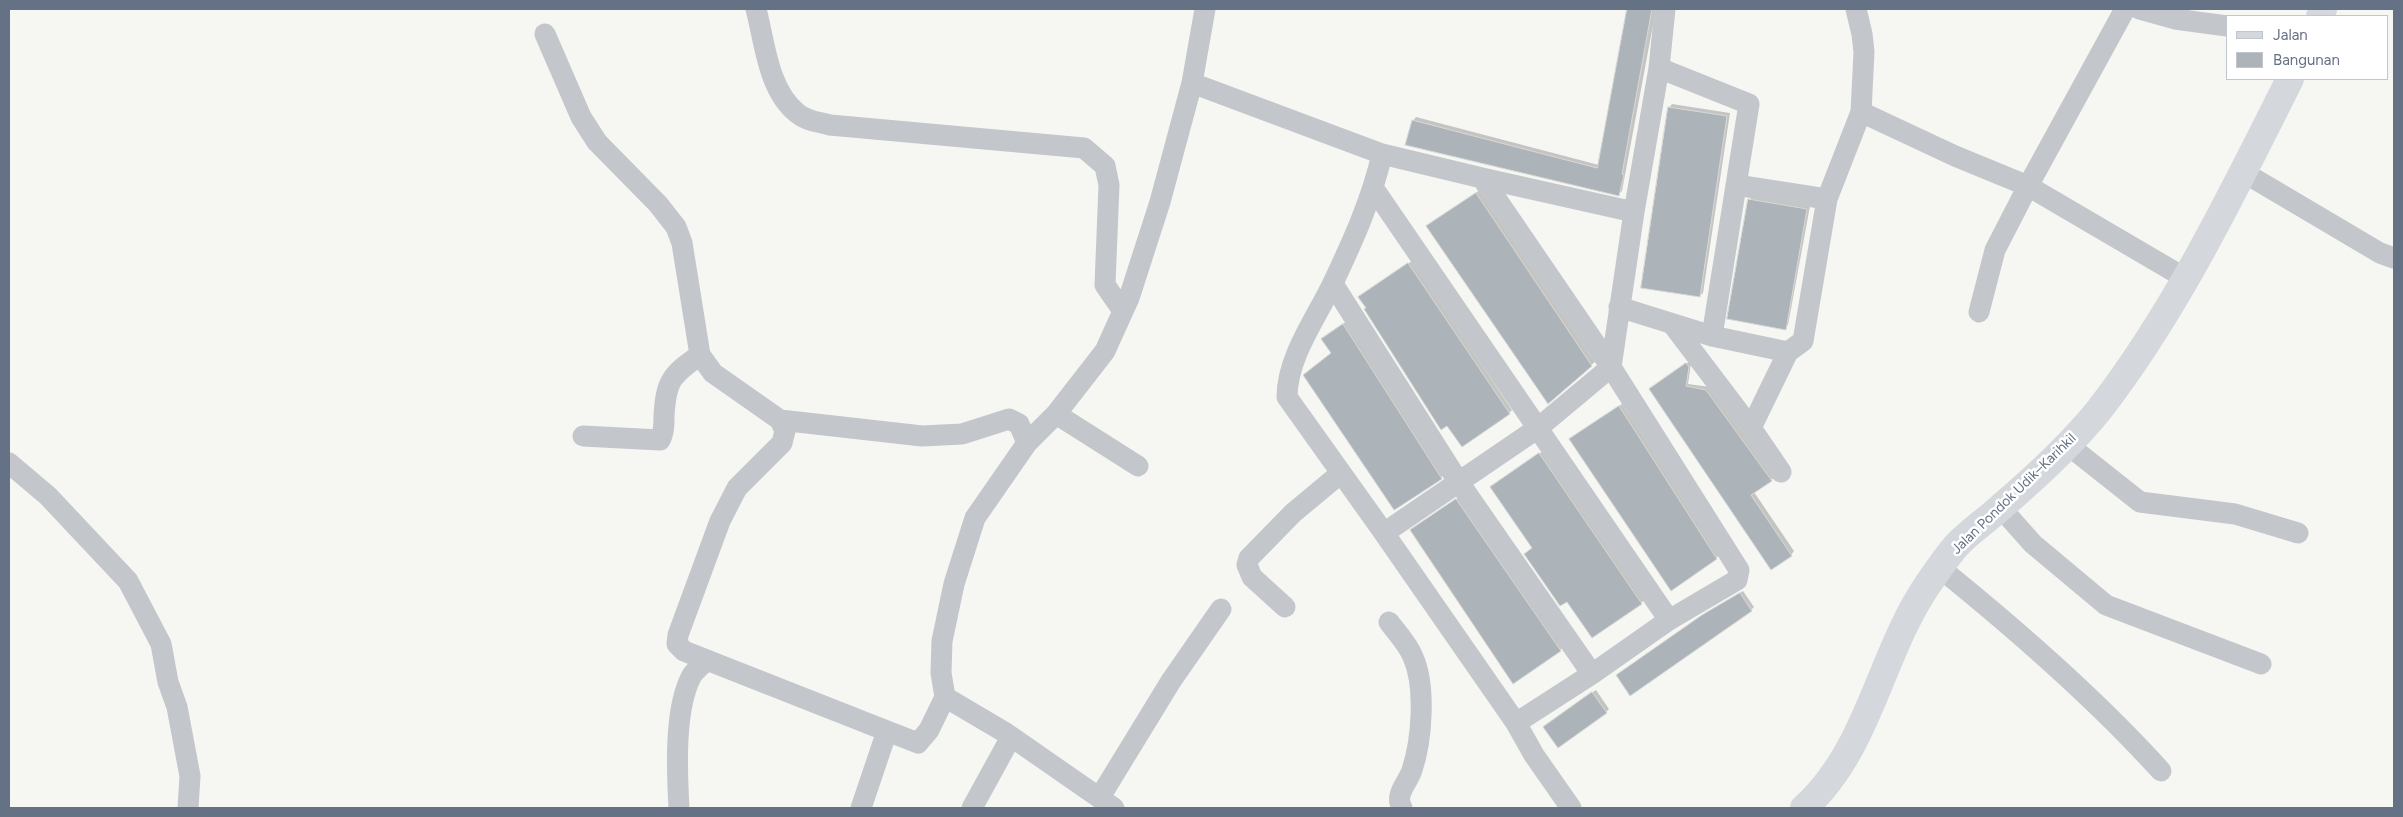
<!DOCTYPE html>
<html>
<head>
<meta charset="utf-8">
<style>
  body { margin:0 }
  #map { position:relative; width:2403px; height:817px; overflow:hidden; background:#f6f6f3; font-family:Figtree,sans-serif }
  canvas { display:block }
  .frame { position:absolute; inset:0; border:10px solid #657184; pointer-events:none }
  .legend { position:absolute; left:2226px; top:15px; width:162px; height:65px; box-sizing:border-box; background:#fff; border:1px solid #c1c6ce; margin:0; padding:6px 9px; list-style:none; font-size:15px; color:#657184 }
  .legend li { display:flex; align-items:center; gap:10px; height:25px }
  .legend b { width:25px; border:1px solid #c1c6ce }
</style>
</head>
<body>
<div id="map">
<canvas width="2403" height="817"></canvas>
<div class="frame"></div>
<ul class="legend">
<li><b style="height:6px;background:#d4d8dc"></b>Jalan</li>
<li><b style="height:14px;background:#acb3b9"></b>Bangunan</li>
</ul>
</div>
<script>
const c = document.querySelector('canvas').getContext('2d');
c.lineJoin = 'round';
function paint(path, color) {
  c.fillStyle = color;
  c.fill(path, 'evenodd');
}
function trace(path, color, width, dash) {
  c.strokeStyle = color;
  c.lineWidth = width;
  c.lineCap = dash ? 'butt' : 'round';
  c.setLineDash(dash || []);
  c.stroke(path);
}
function drawText(font, color, halo, rows, align = 'center') {
  c.font = font + ' Figtree,sans-serif';
  c.lineWidth = 5;
  c.setLineDash([]);
  c.textBaseline = 'middle';
  c.strokeStyle = halo;
  c.fillStyle = color;
  for (const [text, x, y, turn = 0] of rows) {
    c.save();
    c.translate(x, y);
    c.rotate((+turn || 0) * Math.PI / 180);
    c.textAlign = isNaN(turn) ? turn : align;
    if (halo) c.strokeText(text, 0, 0);
    c.fillText(text, 0, 0);
    c.restore();
  }
}
paint(new Path2D(`
  M1629 9H1656L1622 191 1618 194 1413 121 1416 117 1599 165Z
  M1672 104 1730 113 1703 293 1699 296 1669 108Z
  M1480 190 1595 362 1591 365 1431 223Z
  M1752 197 1810 206 1788 325 1785 328 1749 200Z
  M1412 261 1512 410 1509 413 1367 308 1363 294Z
  M1347 321 1444 474 1441 478 1332 353 1326 336Z
  M1690 361 1691 363 1688 384 1710 387 1775 477 1754 492 1794 551 1791 555 1654 386Z
  M1622 404 1720 555 1671 589 1574 436Z
  M1543 451 1644 600 1641 603 1568 600 1525 554 1533 547 1491 487Z
  M1459 497 1563 647 1560 650 1415 527Z
  M1743 591 1754 607 1751 610 1631 695 1621 672 1707 612Z
  M1596 690 1609 709 1606 712 1548 724Z`), '#0003');
const building = new Path2D(`
  M1627 9H1652L1622 174 1624 175 1619 196 1405 145 1412 120 1597 168Z
  M1668 107 1727 116 1700 297 1641 288Z
  M1476 193 1592 366 1548 404 1426 226Z
  M1748 199 1807 209 1786 330 1727 319Z
  M1408 263 1510 414 1462 447 1447 426 1441 430 1364 309 1366 308 1358 297Z
  M1343 324 1442 479 1396 509 1394 510 1303 375 1331 353 1321 339Z
  M1686 363 1689 367 1686 386 1706 390 1772 481 1751 495 1792 556 1771 570 1649 389Z
  M1619 406 1717 559 1671 591 1569 439Z
  M1539 453 1642 604 1592 638 1567 602 1560 606 1524 554 1532 548 1490 487Z
  M1456 499 1561 651 1513 684 1410 530Z
  M1740 593 1752 611 1630 696 1616 675 1702 615Z
  M1592 692 1607 713 1558 748 1543 727Z`);
paint(building, '#acb3b9');
trace(building, '#d7d8d5', 1);
trace(new Path2D(`
  M756 9C765 43 768 90 797 113 806 121 819 122 830 125L1084 148 1105 166 1109 185 1105 285 1123 311
  M2139 9 2175 19 2227 26
  M545 34 581 117 597 142 658 204 676 227 682 243 700 355 713 373 780 420 785 431 782 443 737 488 720 521 678 635 677 644 684 651 887 731
  M1659 68 1749 104 1712 336
  M1192 83 1382 154 1482 178 1611 367 1538 428 1384 533 1516 723
  M1861 112 1955 156 2028 186 2185 278
  M1382 154C1372 199 1352 243 1332 285 1315 320 1287 358 1287 397L1384 533
  M2243 172 2380 253 2394 258
  M1482 178 1634 212
  M1374 189 1669 620
  M1827 199 1861 112 1864 52 1862 34 1856 9
  M1333 284 1458 481 1592 674
  M1619 307 1712 336 1788 352 1803 341 1827 199 1736 185
  M1979 312 1995 250 2028 186 2125 9
  M1673 325 1751 428 1781 472
  M1056 414 1138 466
  M780 420 922 436 962 434 1009 419 1019 424 1027 443
  M1751 428 1788 352
  M583 436 660 440C664 433 664 424 664 416 666 381 671 375 700 355
  M2068 445 2140 502 2235 514 2298 533
  M9 463 48 496 128 581 161 644 168 682 177 707 190 776 188 808
  M2001 508 2033 544 2106 605 2261 664
  M1940 568C2018 631 2094 697 2161 771
  M1285 607 1252 577 1247 565 1249 558 1293 513 1341 473
  M1389 622C1397 633 1408 644 1413 657 1426 686 1422 740 1412 770 1408 783 1394 794 1402 808
  M945 697 1006 733 1114 808
  M1100 797 1171 681 1221 609
  M679 808C677 772 674 710 691 677 694 671 702 665 707 660
  M861 808 887 731 918 743 929 730 945 697 941 673 942 641 954 584 975 518 1027 443 1056 414 1105 351 1129 298 1160 202 1192 83 1205 9
  M972 808 1011 737
  M1571 808 1534 755 1516 723 1592 674 1669 620 1737 580 1739 570 1611 367 1634 212 1659 68 1665 9`), '#c3c6ca', 21);
trace(new Path2D(`
  M2320 16 2323 9
  M1804 808C1869 750 1880 654 1928 584 1937 571 1947 556 1957 545 1970 531 1987 520 2001 507 2036 477 2070 446 2099 410 2177 309 2233 192 2290 79`), '#d4d8dc', 28);
drawText('14px', '#657184', '#fff', [
  ["Jalan Pondok Udik–Karihkil",2014,494,-44]
]);
</script>
</body>
</html>
